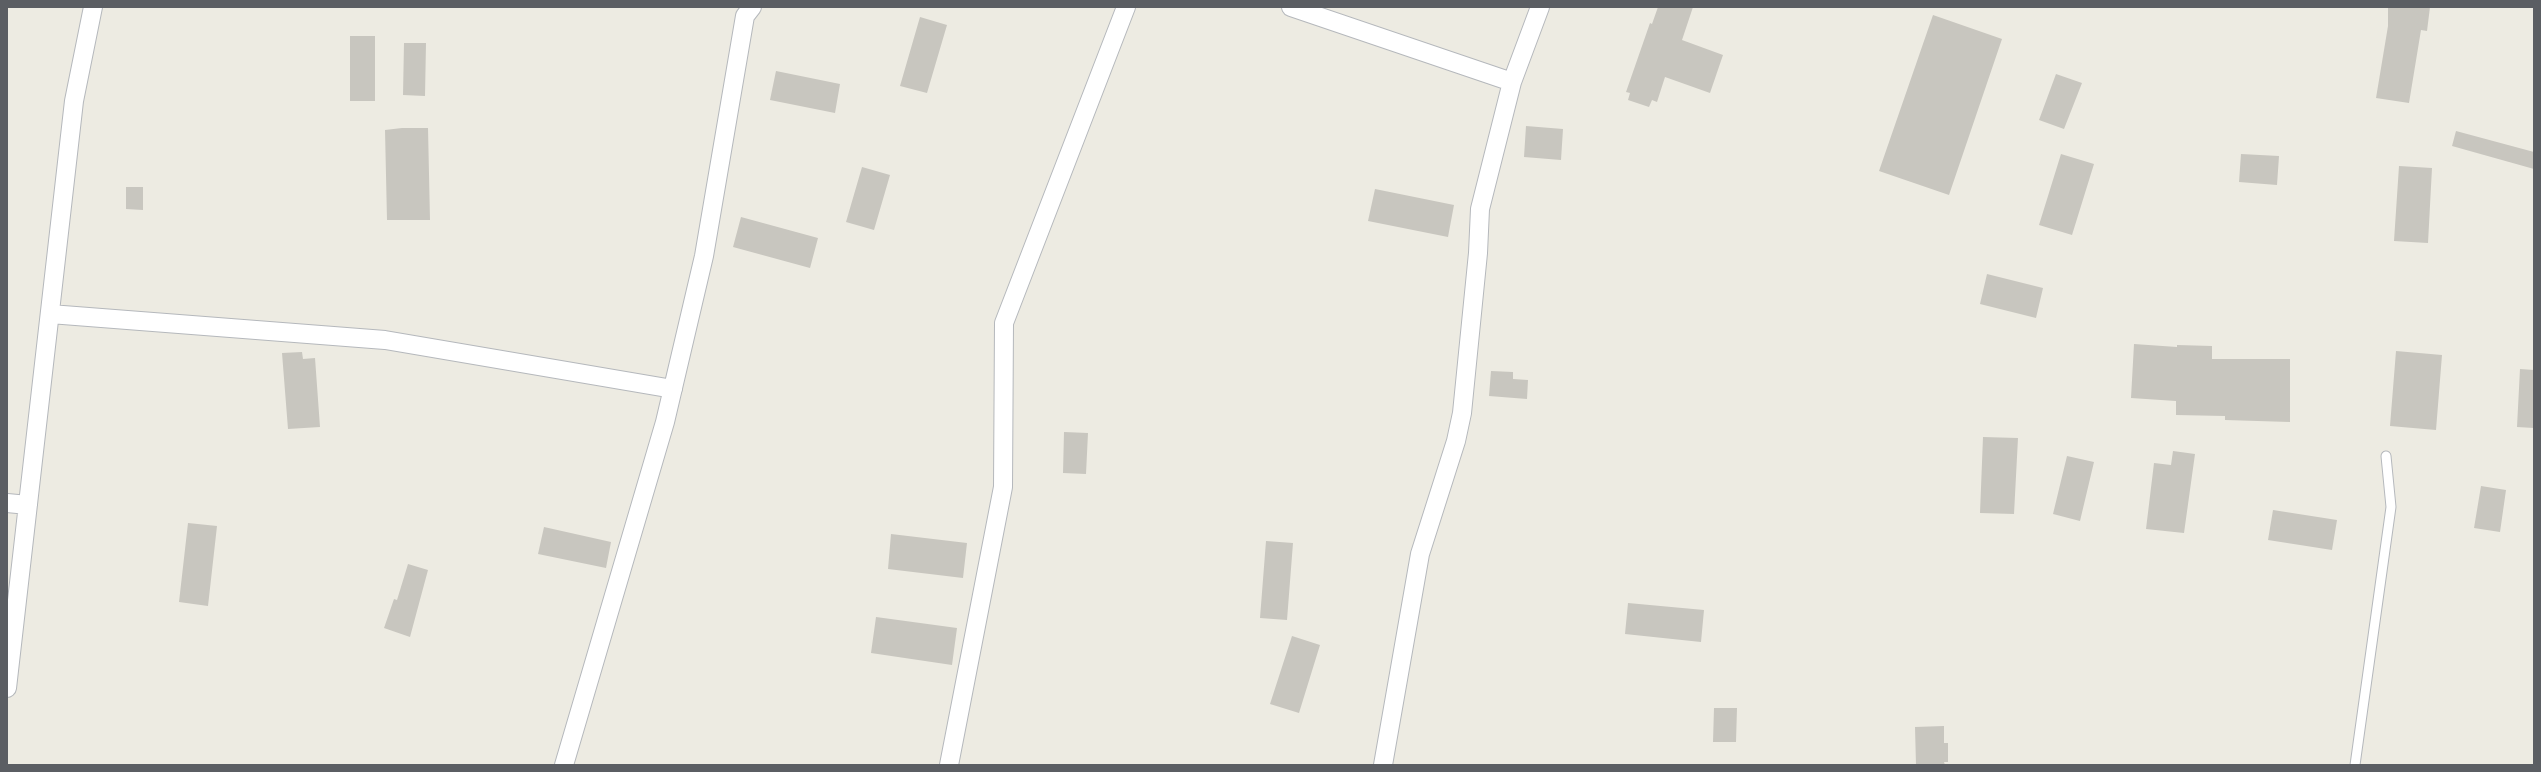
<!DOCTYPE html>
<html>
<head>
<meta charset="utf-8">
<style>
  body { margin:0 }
  #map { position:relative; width:2541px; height:772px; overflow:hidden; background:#edebe2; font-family:Commissioner,sans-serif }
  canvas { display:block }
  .frame { position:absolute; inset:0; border:8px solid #5b5e63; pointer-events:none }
</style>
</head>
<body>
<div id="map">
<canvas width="2541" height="772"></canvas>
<div class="frame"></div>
</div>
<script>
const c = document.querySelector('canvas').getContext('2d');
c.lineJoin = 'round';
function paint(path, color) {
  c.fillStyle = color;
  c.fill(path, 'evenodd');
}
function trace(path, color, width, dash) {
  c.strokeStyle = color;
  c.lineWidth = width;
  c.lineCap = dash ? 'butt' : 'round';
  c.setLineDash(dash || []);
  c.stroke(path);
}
paint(new Path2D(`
  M1658 7H1693L1682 40 1723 55 1710 93 1665 77 1657 102 1652 100 1649 107 1628 100 1630 93 1626 92 1650 23 1652 24Z
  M2388 7H2430L2427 31 2421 30 2409 103 2376 98 2388 26Z
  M1933 15 2002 39 1949 195 1879 171Z
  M920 17 947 25 927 93 900 86Z
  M350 36H375V101H350Z
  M404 43H426L425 96 403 95Z
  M776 71 840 84 835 113 770 100Z
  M2056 74 2082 83 2064 129 2039 120Z
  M1526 126 1563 129 1561 160 1524 157Z
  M402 128H428L430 220H387L385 130Z
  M2456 131 2534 152V169L2452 146Z
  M2061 154 2094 164 2072 235 2039 225Z
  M2241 154 2279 156 2277 185 2239 182Z
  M2399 166 2432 168 2428 243 2394 241Z
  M862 167 890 175 874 230 846 222Z
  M126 187H143V210L126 209Z
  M1375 189 1454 205 1448 237 1368 221Z
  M741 217 818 238 810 268 733 247Z
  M1987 274 2043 288 2036 318 1980 304Z
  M2134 344 2177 347V345L2212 346V359H2290V422L2225 420V416L2176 415V401L2131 398Z
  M2396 351 2442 355 2436 430 2390 426Z
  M302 352 303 359 315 358 320 427 288 429 282 353Z
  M2520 369 2534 370V428L2517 427Z
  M1491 371 1513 372V379L1528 380 1527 399 1489 396Z
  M1064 432 1088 433 1086 474 1063 473Z
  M1983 437 2018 438 2014 514 1980 513Z
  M2173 451 2195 454 2184 533 2146 529 2154 463 2171 465Z
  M2067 456 2094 462 2080 521 2053 514Z
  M2481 486 2506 490 2500 532 2474 528Z
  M2273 510 2337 520 2332 550 2268 540Z
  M188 523 217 526 208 606 179 602Z
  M544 527 611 542 606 568 538 554Z
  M891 534 967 543 963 578 888 569Z
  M1266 541 1293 543 1287 620 1260 618Z
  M408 564 428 570 410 637 384 628 394 599 397 600Z
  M1628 603 1704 610 1701 642 1625 634Z
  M876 617 957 628 952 665 871 653Z
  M1292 636 1320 645 1299 713 1270 704Z
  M1714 708H1737L1736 742H1713Z
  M1944 726V743H1948V762H1944L1945 765H1916L1915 727Z`), '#c8c6bf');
const lane = new Path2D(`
  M2355 765 2391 507 2386 456`);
const street = new Path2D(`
  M1291 7 1512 82
  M50 314 385 340 673 389
  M7 503 28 505
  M7 688 74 101 93 7
  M564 765 665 422 704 256 745 16 752 7
  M949 765 1003 487 1004 323 1126 7
  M1383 765 1420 554 1456 441 1462 413 1478 253 1480 209 1512 82 1540 7`);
trace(lane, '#b5b8bc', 11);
trace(street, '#b5b8bc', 20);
trace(lane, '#fff', 9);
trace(street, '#fff', 18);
</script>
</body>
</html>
